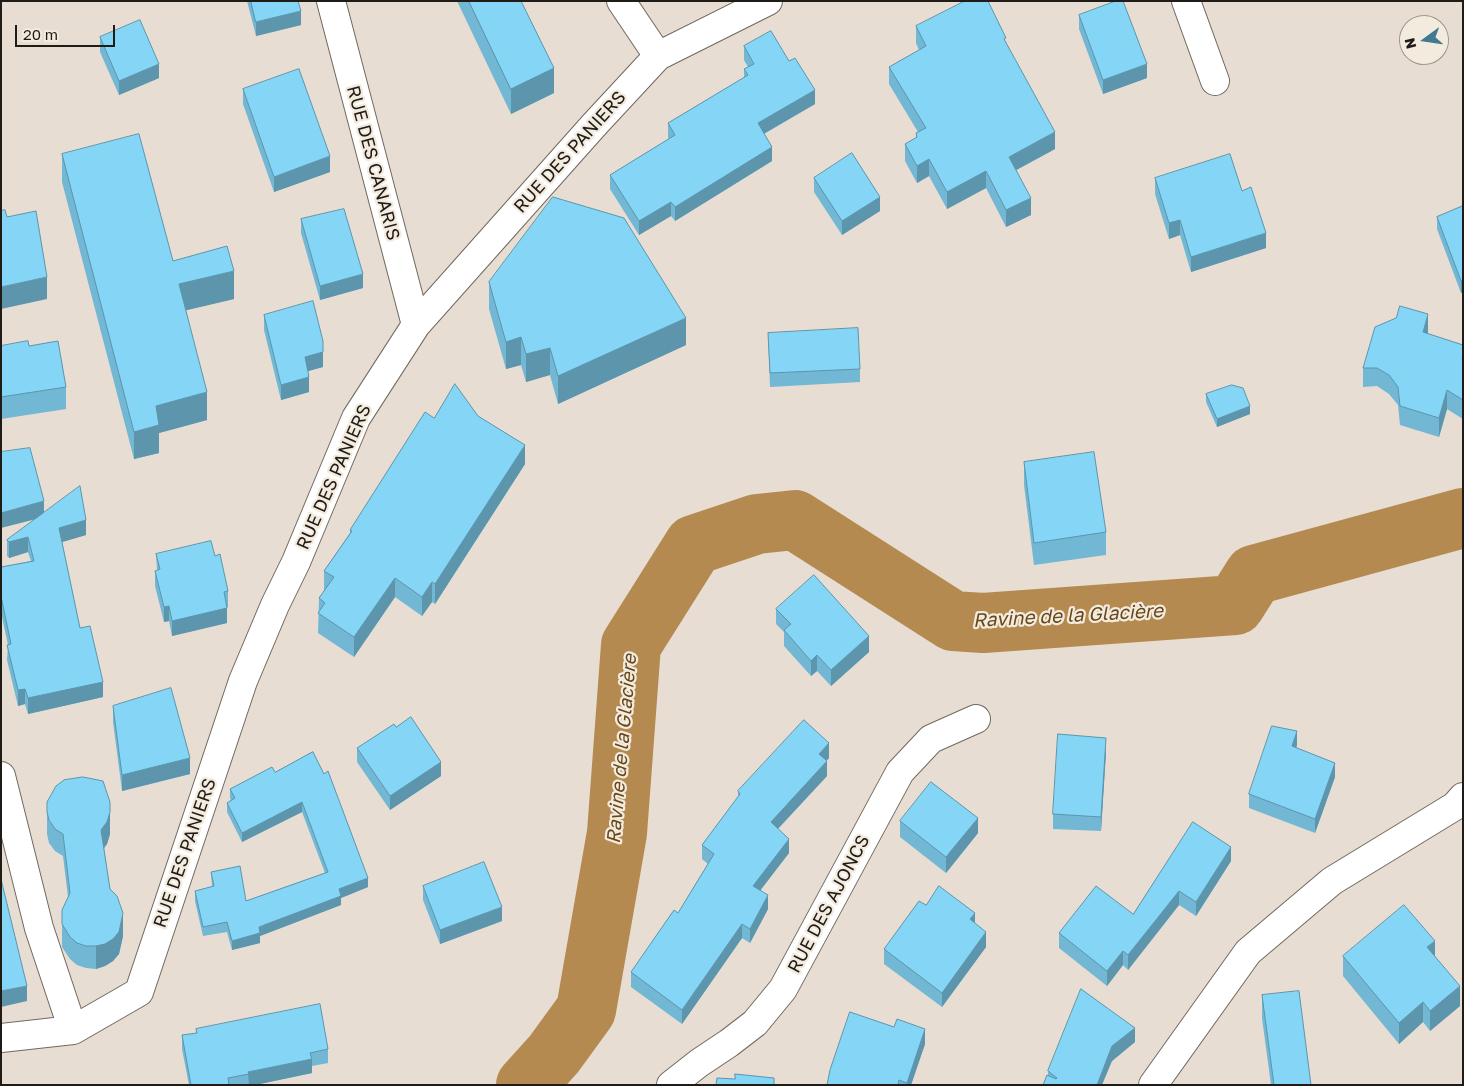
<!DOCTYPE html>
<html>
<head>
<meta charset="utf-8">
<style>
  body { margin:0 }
  #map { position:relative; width:1464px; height:1086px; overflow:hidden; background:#e7ddd2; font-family:"Golos Text",sans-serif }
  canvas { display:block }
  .frame { position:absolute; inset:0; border:2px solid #1f1c18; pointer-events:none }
  .north { position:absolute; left:1399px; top:15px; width:50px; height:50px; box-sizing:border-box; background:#f4ebdf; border:1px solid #9f988f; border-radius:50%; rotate:256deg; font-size:14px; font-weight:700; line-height:20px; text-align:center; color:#1f1c18 }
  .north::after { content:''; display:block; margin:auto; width:18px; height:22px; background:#407b93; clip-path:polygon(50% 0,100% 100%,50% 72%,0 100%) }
  .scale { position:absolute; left:15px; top:25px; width:100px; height:22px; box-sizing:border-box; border:2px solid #1f1c18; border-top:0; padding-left:6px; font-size:15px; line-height:18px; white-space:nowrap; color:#1f1c18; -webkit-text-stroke:4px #f4ebdf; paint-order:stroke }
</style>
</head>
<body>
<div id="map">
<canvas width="1464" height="1086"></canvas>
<div class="frame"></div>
<div class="north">N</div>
<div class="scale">20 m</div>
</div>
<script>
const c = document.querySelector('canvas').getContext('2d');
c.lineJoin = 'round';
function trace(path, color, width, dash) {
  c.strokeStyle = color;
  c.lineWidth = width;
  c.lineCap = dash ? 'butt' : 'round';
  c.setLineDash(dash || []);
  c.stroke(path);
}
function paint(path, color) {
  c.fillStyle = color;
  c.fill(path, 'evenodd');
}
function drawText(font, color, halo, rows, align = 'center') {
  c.font = font + ' "Golos Text",sans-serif';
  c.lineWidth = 4.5;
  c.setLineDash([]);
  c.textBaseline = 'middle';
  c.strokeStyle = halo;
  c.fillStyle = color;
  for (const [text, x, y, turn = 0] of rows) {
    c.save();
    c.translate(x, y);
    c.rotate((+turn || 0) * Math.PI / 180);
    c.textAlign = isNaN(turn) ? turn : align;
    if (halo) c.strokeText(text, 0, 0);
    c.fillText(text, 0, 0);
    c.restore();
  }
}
trace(new Path2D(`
  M526 1085 554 1054 586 1010 617 833 631 645 694 545 757 524 795 520 953 621 983 623 1235 605 1254 575 1463 518`), '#b58a50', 60);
const street = new Path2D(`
  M331 1 416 325
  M621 1 658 56
  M1186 1 1215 81
  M1 776 39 928 73 1030
  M1 1038 73 1030 139 992 243 681 275 605 296 562 356 418 416 325 594 125 658 56 768 1
  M671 1085 699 1063 729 1043 755 1023 783 989 900 772 931 739 976 719
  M1153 1085 1248 952 1332 881 1455 806 1463 797`);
trace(street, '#71695f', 30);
trace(street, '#fff', 28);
paint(new Path2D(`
  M247 1H298L301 25 256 36Z
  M457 1H521L554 93 511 114Z
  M1079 15 1147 78 1103 94 1079 29Z
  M916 26 1006 42 1055 149 1016 170 1031 215 1006 227 986 188 947 209 929 176 917 183 905 161V144L916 138V133L918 132 889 84V67L919 50 916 43Z
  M100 37 159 78 119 95 100 52Z
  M744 46 815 104 764 134 772 161 675 221 671 216 639 235 610 189V175L669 139 668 137V123L744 78V69L748 67 744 60Z
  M243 89 330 172 274 192 243 104Z
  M62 154 173 261 234 299 186 310 207 420 159 433V453L134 459 62 182Z
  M814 178 880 211 842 235 814 192Z
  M1155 178 1242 191 1266 248 1191 272 1180 235 1169 239 1155 194Z
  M1463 206V292L1461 293 1437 229V217Z
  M301 219 363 288 320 300 301 233Z
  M489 282 686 345 558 404 550 375 526 382 521 365 506 369 489 309Z
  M264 315 323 352V367L308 371 309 392 281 400 264 330Z
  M768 333 860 369V382L770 387Z
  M1428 334 1463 345V419L1447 409 1439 437 1400 425 1398 405 1389 394 1377 386 1363 387V368Z
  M1 346H29L66 387V409L1 419Z
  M1206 394 1250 414 1217 427 1206 402Z
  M478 416 525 464 435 604 432 602 422 616 395 597 354 657 318 633 319 598 324 591V571L350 533V530L434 418Z
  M1024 462 1106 532V555L1034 565 1024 485Z
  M44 513 86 535 62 542 80 628 103 697 28 714 25 704 18 706 7 660 8 645 1 612V567L31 561 28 552 9 558 7 556V540Z
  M156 554 215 556 228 591V607H227V623L172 636 169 621 164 622 155 586V571L157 570Z
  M776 609 869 652 831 686 817 671 811 676 784 646V632L776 624Z
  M113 706 190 774 122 791 113 722Z
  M396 727 441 776 390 810 357 762V748Z
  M1297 745 1296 748 1335 777 1315 833 1249 808V794Z
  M313 752 368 887 341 898V905L260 936V943L232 950 227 932 203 936 195 901V891L212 887 211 872 246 901 325 873 302 812 242 842 227 812V803L231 800 230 798V789L275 772Z
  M1106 752 1101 831 1053 829V814Z
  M829 758 826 761 827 776 778 829 789 853 760 890 768 909 750 943 742 938 682 1024 631 987V972L678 913 708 864 702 859V845L738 797V791Z
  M47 802 110 834 107 844 104 848 110 889 123 936 119 954 113 961 105 966 96 969 86 968 77 965 70 959 62 947V910L68 897 63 856 55 851 49 843 47 834Z
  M900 821 978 833 946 873 900 837Z
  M1231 861 1196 916 1179 905 1128 970 1123 965 1107 986 1059 948V933L1133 914Z
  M423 886 502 921 440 944 423 900Z
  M975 923 986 947 942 1007 884 964V949Z
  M1343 956H1435L1460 1006 1430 1031 1423 1022 1399 1044 1343 976Z
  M1262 995 1311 1085H1271L1262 1018Z
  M196 1029 328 1049V1063L312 1066V1073L255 1085H189L182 1049V1035L196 1033Z
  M1135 1042 1112 1061 1043 1085 1048 1076V1071Z
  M925 1044 911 1085H827Z`), '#72b7d4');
paint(new Path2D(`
  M301 11V25L256 36V22Z
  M159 64V78L119 95V81Z
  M1147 64V78L1103 94V80Z
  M554 68V93L511 114V89Z
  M815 90V104L758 137V123Z
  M1055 132V149L1009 174V157Z
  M772 147V161L675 221V207Z
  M330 156V172L274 192V177Z
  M929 159V176L917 183V166Z
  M986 171V188L947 209V192Z
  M880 197V211L842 235V221Z
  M1031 198V215L1006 227V210Z
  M671 202V216L639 235V221Z
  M1180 220V235L1169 239V223Z
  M1266 233V248L1191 272V257Z
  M234 271V299L179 312V284Z
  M363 274V288L320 300V286Z
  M47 277V299L1 309V287Z
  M1463 280V292L1461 293V281Z
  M1428 314V333L1423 351V332Z
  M686 318V345L558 404V376Z
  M521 337V365L506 369V342Z
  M550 348V375L526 382V354Z
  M323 352V367L305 372V357Z
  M309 377V392L281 400V385Z
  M1447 390V409L1439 437V418Z
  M207 392V420L159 433V453L134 459V432L156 406Z
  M1250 406V414L1217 427V419Z
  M525 445V464L435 604V584Z
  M44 501V517L1 528V513Z
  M86 520V535L59 543V528Z
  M28 537V552L9 558V542Z
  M395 578V597L354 657V637Z
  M432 582V602L422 616V597Z
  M169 606V621L164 622V607Z
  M227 608V623L172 636V621Z
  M869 636V652L831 686V670Z
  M817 655V671L811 676V661Z
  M103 682V697L28 714V698Z
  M25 689V704L18 706V690Z
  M1297 731V745L1292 761V746Z
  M1106 738V752L1101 831V817Z
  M829 743V758L819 768V754Z
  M190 758V774L122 791V775Z
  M827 761V776L771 836V822Z
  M441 762V776L390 810V796Z
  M1335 763V777L1315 833V819Z
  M302 802V812L242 842V833Z
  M110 812V834L107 844 101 852V830Z
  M978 818V833L946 873V857Z
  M789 839V853L753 900V886Z
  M1231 847V861L1196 916V902Z
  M368 878V887L341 898V905L260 936V943L232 950V941L339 889Z
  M1179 891V905L1128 970V955Z
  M768 895V909L750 943V929Z
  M502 907V921L440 944V930Z
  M123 913V936L119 954 113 961 105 966 96 969V946Z
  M975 913V928L970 919Z
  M742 924V938L682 1024V1010Z
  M986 932V947L942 1007V993Z
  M1435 941V961L1427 947Z
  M1123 951V965L1107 986V971Z
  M27 986V1001L1 1007V991Z
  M1460 986V1006L1430 1031V1011Z
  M1423 1002V1022L1399 1044V1023Z
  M1135 1028V1042L1112 1061 1102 1085H1097L1112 1046Z
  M925 1029V1044L911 1085H907V1083Z
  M312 1059V1073L255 1085H249L248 1072Z`), '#5c95ac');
const building = new Path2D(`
  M251 1H298L301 11 256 22Z
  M469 1H521L554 68 511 89Z
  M965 1H988L1006 38 1004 39 1055 132 1009 157 1031 198 1006 210 986 171 947 192 929 159 917 166 905 144 917 137 916 133 926 128 889 67 926 46 916 26Z
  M1116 1H1123L1147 64 1103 80 1079 15Z
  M140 20 159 64 119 81 100 37Z
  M771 31 789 61 795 58 815 90 758 123 772 147 675 207 671 202 639 221 610 175 675 135 668 123 748 75 744 69 754 64 744 46Z
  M299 69 330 156 274 177 243 89Z
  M139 134 173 261 227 246 234 271 179 284 207 392 156 406 159 425 134 432 62 154Z
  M852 153 880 197 842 221 814 178Z
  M1230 154 1242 191 1251 187 1266 233 1191 257 1180 220 1169 223 1155 178Z
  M553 197 624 218 686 318 558 376 550 348 526 354 521 337 506 342 489 282Z
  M1463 206V280L1461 281 1437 217Z
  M344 209 363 274 320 286 301 219Z
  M5 210 7 217 36 211 47 277 1 287V211Z
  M313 301 323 341V352L305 357 309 377 281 385 264 315Z
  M1400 306 1428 314 1423 332 1463 345V355L1462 359H1463V400L1447 390 1439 418 1400 406 1398 387 1389 375 1377 368H1363L1375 327 1396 318Z
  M858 328 860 369 770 373 768 333Z
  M28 341 29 346 58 341 66 387 1 397V346Z
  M455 384 478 416 525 445 435 584 432 582 422 597 395 578 354 637 318 613 325 603 319 598 334 577 324 571 352 531 350 530 425 412 434 418Z
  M1232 385 1243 388 1250 406 1217 419 1206 394Z
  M30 448 44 501 1 513V452Z
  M1094 452 1106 532 1034 543 1024 462Z
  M80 486 86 520 59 528 80 628 90 626 103 682 28 698 25 689 18 690 7 645 11 644 1 596V567L34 561 28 537 9 542 7 540Z
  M211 541 215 556 220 554 228 591 224 592 227 608 172 621 169 606 164 607 155 571 160 569 156 554Z
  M814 575 869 636 831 670 817 655 811 661 784 630 791 624 776 609Z
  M171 688 190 758 122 775 113 706Z
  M411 717 441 762 390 796 357 748 394 724 396 727Z
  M804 720 829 743 819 754 827 761 771 822 789 839 753 886 768 895 750 929 742 924 682 1010 631 972 674 910 678 913 714 854 702 845 740 794 738 791Z
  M1272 726 1297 731 1292 746 1335 763 1315 819 1249 794Z
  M1058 734 1106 738 1101 817 1053 814Z
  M313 752 324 774 328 771 368 878 339 889 341 896 259 927 260 933 232 941 227 922 203 927 195 891 214 886 211 872 240 866 246 901 328 872 302 802 242 833 227 803 235 798 230 789 272 767 275 772Z
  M83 777 103 781 110 802V812L107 822 101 830 110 889 117 896 123 913 119 932 113 939 105 944 96 946H86L77 943 70 937 62 924V910L70 893 63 834 55 829 49 820 47 812V802L56 786 64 780Z
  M931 782 978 818 946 857 900 821Z
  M1193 822 1231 847 1196 902 1179 891 1128 955 1123 951 1107 971 1059 933 1096 886 1133 914Z
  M484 862 502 907 440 930 423 886Z
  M1 879 27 986 1 991Z
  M939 886 975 913 970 919 986 932 942 993 884 949 919 901 926 905Z
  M1404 905 1435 941 1427 947 1460 986 1430 1011 1423 1002 1399 1023 1343 956Z
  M1081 989 1135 1028 1112 1046 1097 1085H1043L1047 1075 1056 1079 1057 1078 1048 1071Z
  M1299 991 1311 1085H1274L1262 995Z
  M320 1004 328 1049 310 1053 312 1059 248 1072 249 1074 228 1078 229 1085H191L182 1035 197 1033 196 1029Z
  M850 1012 894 1027 897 1019 925 1029 907 1083 899 1080 898 1085H827L830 1070Z
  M735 1074 774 1078V1085H716L717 1078 735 1079Z`);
paint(building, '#84d5f6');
trace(building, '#5c95ac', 1);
drawText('18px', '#1f1c18', '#f4ebdf', [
  ["RUE DES PANIERS",570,152,-48],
  ["RUE DES CANARIS",373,163,75],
  ["RUE DES PANIERS",334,477,-66],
  ["RUE DES PANIERS",185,853,-71],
  ["RUE DES AJONCS",829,904,-62]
]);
drawText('italic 19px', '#67481b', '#f4ebdf', [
  ["Ravine de la Glacière",1068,616,-3],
  ["Ravine de la Glacière",622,749,-85]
]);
</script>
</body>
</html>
